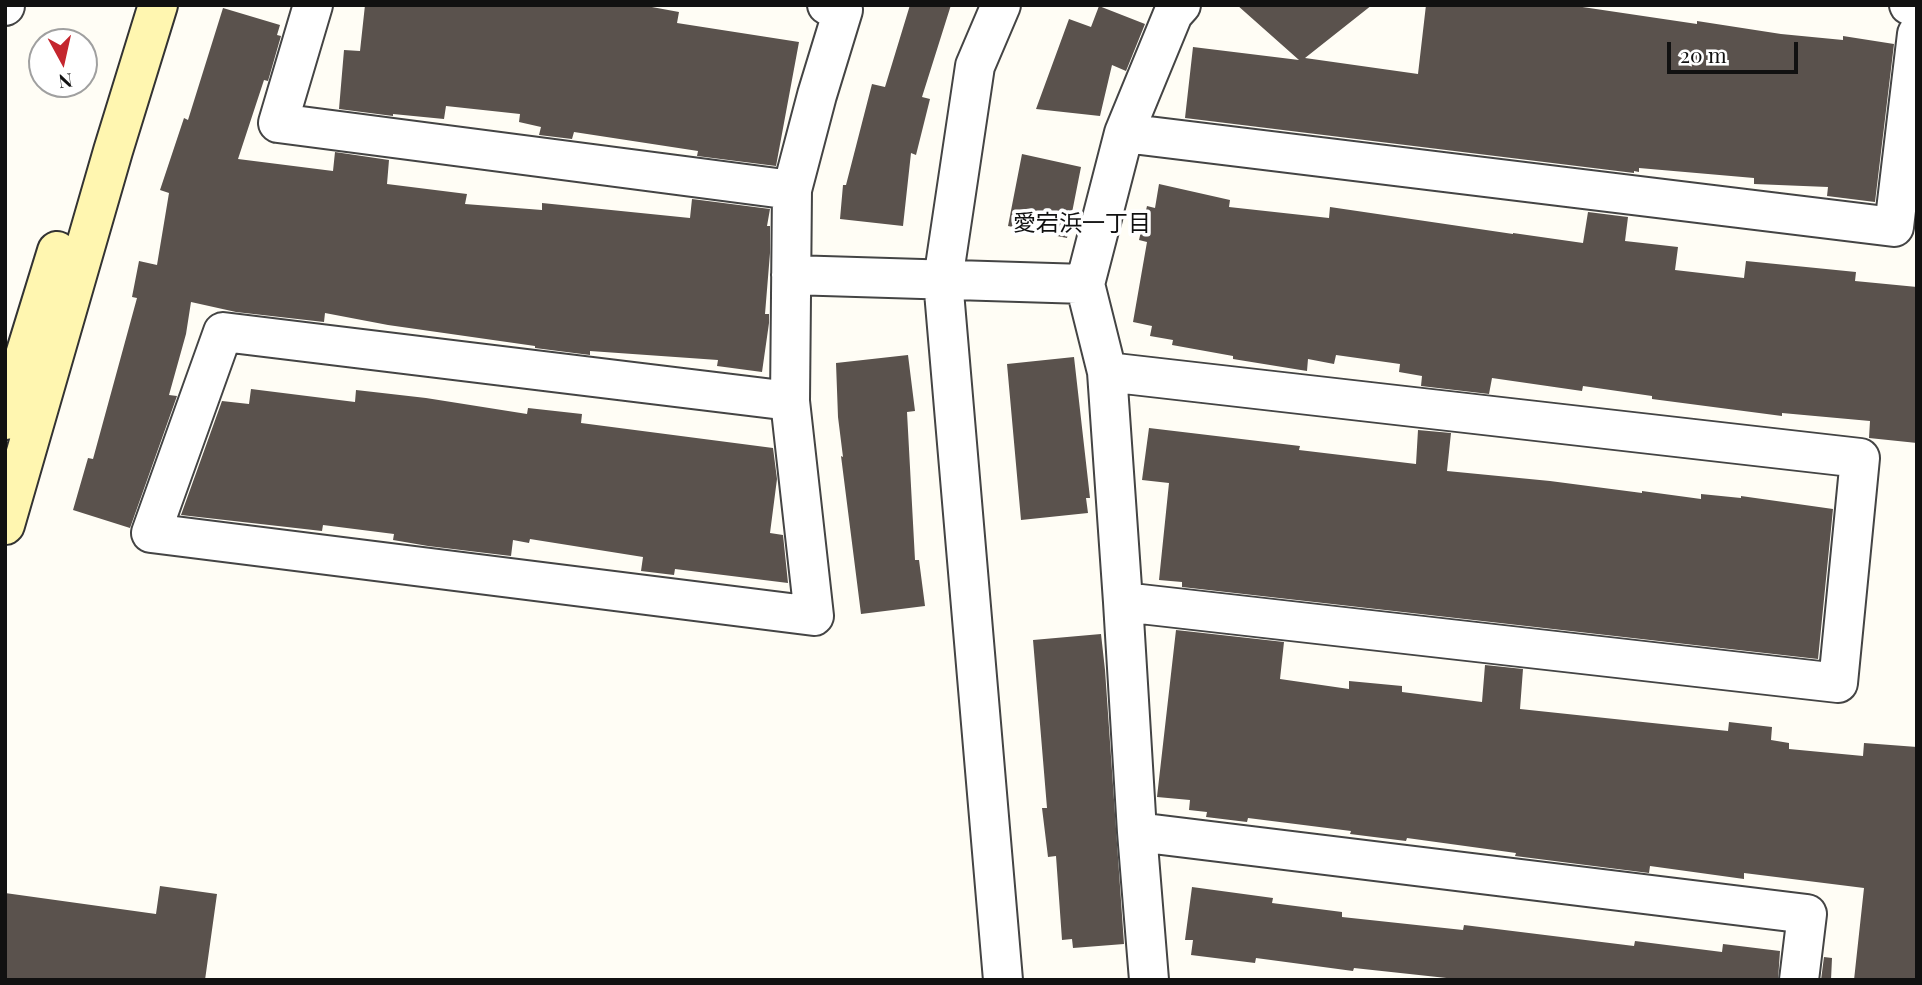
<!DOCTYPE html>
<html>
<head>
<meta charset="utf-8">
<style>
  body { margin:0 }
  #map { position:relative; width:1922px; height:985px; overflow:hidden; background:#fffdf5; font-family:"Playfair Display",serif }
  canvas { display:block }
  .frame { position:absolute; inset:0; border:7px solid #111; pointer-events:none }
  .north { position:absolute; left:28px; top:28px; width:70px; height:70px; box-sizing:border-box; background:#fff; border:2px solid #a0a0a0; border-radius:50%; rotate:172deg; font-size:19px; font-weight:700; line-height:28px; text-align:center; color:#111 }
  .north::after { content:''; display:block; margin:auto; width:24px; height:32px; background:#c4262e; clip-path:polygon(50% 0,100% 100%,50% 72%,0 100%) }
  .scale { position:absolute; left:1667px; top:42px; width:131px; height:32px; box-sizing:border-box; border:4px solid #111; border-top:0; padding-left:9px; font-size:21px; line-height:24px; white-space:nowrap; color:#111; -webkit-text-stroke:5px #fff; paint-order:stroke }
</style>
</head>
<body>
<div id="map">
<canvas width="1922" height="985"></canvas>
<div class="frame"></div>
<div class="north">N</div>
<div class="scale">20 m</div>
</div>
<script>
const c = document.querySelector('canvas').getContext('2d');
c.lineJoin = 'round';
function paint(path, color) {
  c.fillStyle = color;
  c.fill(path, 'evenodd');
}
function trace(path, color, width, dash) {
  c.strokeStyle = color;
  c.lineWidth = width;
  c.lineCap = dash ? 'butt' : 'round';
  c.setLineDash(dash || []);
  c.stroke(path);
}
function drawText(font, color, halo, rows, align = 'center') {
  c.font = font + ' "Playfair Display","Noto Sans JP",serif';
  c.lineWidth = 7;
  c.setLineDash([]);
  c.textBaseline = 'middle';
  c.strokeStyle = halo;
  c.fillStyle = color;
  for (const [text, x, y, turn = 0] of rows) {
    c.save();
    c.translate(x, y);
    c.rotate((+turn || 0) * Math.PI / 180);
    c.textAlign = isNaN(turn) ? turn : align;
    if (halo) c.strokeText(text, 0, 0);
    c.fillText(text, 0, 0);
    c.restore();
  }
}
paint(new Path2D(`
  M365 5H641L679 12 677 23 799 42 776 166 697 156 698 151 574 132 572 139 539 135 541 127 519 122 520 114 446 106 444 119 393 114V116L339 109 344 50 360 51Z
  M910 5H951L922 97 930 99 916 155 911 153 903 226 840 219 843 185H846L872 84 885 87Z
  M1237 5H1372L1305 58 1418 74 1426 5H1569L1697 24V21L1781 34 1843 40V36L1894 44 1875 202 1827 196 1828 187 1754 184V178L1639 168V172L1634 171V173L1185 118 1193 47 1299 60Z
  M1099 6 1145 24 1126 71 1112 65 1100 116 1036 109 1069 19 1091 27Z
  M223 8 280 25 277 35 281 36 268 81 264 80 238 159 333 171 335 152 389 160 387 184 467 194 465 204 542 210V203L690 218 692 199 770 209 767 226H770V253L765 314H769V323L762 372 717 366 718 360 590 351V355L535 348V346L388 325 325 313 324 322 236 312 191 302 186 334 169 395 177 396 130 528 73 510 88 458 93 459 137 298 132 297 139 261 157 265 169 193 160 190 184 118 188 120Z
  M1022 154 1081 167 1067 238 1008 226Z
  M1159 184 1230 200 1229 207 1329 218 1330 207 1513 234V233L1583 243 1588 212 1628 217 1625 241 1678 247 1675 270 1744 278 1746 261 1856 272 1855 281 1917 287V443L1869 438 1870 421 1782 413V416L1652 399V396L1583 386 1582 391 1492 378 1489 394 1421 386 1422 376 1399 372 1400 364 1336 355 1334 364 1308 359 1307 371 1233 359V356L1172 345 1173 340 1150 336 1152 326 1133 322 1147 242 1139 240 1147 206 1155 208Z
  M908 355 915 411 907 412 915 560H919L925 606 861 614 841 456 843 457 838 417 836 363Z
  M1074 357 1090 498H1086L1088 513 1021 520 1007 364Z
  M251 389 355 402 356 390 426 398 527 414 528 408 582 414 581 423 773 448 777 479 770 533 783 535 788 583 675 569 674 575 641 571 643 557 530 539 529 543 513 540 511 556 428 546 393 540 394 534 323 525 322 531 181 515 222 401 249 404Z
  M1149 428 1300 446 1299 450 1416 464 1418 430 1451 433 1447 471 1550 481 1642 493V491L1701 499V494L1741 498V496L1833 509 1818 659 1182 587V582L1159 580 1169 483 1142 480Z
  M1176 630 1284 642 1280 679 1349 689V681L1402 686V692L1482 702 1485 665 1523 669 1520 709 1728 731 1729 722 1772 727 1771 740 1789 743V749L1863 756 1864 743 1917 747V980H1854L1864 888 1744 873V879L1650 866 1649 873 1515 856 1516 853 1407 838 1406 841 1350 834 1351 831 1248 818 1247 822 1206 817 1207 812 1189 810 1190 800 1157 797Z
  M1101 634 1105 670 1124 944 1073 948 1072 939 1062 940 1056 856 1048 857 1042 808H1047L1033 640Z
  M160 886 217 894 205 980H5V893L156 914Z
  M1192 887 1273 898 1272 903 1342 912V917L1463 930 1464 925 1634 946 1635 941 1722 952 1723 944 1780 951 1778 980H1465L1354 968 1353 971 1256 958 1255 963 1191 955 1193 940H1185Z
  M1824 957 1832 958 1831 980H1821Z`), '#5a524d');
const street = new Path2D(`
  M313 5 278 123 792 190 790 401 814 616 151 533 223 332 790 401
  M1001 5 975 66 943 280 1003 980
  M1909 5 1917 6
  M5 6V5
  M1124 133 1173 14 1181 5
  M792 190 817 95 843 10 827 5
  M791 275 1085 284
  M1107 372 1123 602
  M1137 832 1149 980
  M1799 980 1807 914 1137 832 1123 602 1838 683 1860 458 1107 372 1085 284 1124 133 1894 227 1917 34`);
const secondary = new Path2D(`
  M5 420 57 251
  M5 525 113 151 158 5`);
trace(street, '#444', 42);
trace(secondary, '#333', 42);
trace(street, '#fff', 38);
trace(secondary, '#fff6b0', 38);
drawText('23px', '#111', '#fff', [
  ["愛宕浜一丁目",1082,224]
]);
</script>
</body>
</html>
